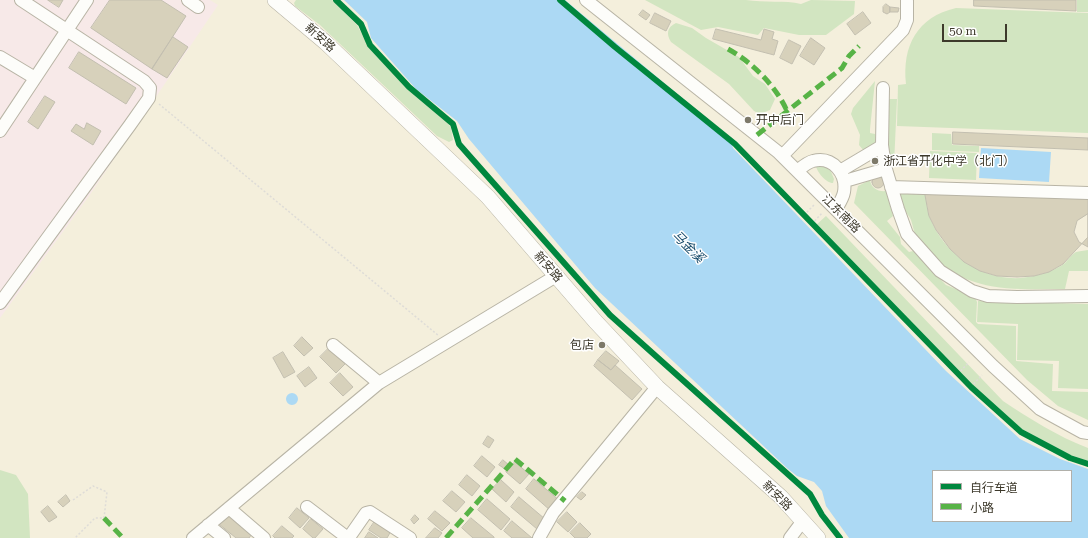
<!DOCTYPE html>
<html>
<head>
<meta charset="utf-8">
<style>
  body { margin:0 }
  #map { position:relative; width:1088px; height:538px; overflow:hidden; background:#f4efdc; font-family:"Roboto Serif","Noto Sans SC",serif }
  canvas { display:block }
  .legend { position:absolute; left:932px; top:470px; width:140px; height:52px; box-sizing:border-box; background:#fff; border:1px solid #b1b0aa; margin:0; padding:5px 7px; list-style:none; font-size:12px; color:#3d392b }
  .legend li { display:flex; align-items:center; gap:8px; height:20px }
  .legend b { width:20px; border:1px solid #b1b0aa }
  .scale { position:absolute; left:942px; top:24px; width:65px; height:18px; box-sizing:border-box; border:2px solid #3d392b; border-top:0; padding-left:5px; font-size:12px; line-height:14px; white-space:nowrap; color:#3d392b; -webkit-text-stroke:3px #fff; paint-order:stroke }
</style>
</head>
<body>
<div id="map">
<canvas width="1088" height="538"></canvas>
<ul class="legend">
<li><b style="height:5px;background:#00873e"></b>自行车道</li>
<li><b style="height:5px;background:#57b346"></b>小路</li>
</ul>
<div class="scale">50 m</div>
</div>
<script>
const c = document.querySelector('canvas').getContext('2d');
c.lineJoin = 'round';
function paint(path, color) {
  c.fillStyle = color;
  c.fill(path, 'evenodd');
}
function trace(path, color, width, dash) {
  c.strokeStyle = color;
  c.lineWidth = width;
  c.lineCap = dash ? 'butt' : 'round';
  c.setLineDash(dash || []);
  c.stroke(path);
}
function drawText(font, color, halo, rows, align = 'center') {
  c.font = font + ' "Roboto Serif","Noto Sans SC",serif';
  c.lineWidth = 3;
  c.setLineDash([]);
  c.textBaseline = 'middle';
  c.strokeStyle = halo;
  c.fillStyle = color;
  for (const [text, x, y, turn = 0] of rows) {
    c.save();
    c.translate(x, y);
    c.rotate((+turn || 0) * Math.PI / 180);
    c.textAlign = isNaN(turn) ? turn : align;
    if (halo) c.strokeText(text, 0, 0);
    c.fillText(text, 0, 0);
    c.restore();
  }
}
paint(new Path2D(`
  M0 0H210L218 5 89 196 0 318Z`), '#f7e9e8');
paint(new Path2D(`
  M296 0H332L357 25 370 49 412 93 447 122 451 128 453 140 449 142 437 136 320 25 295 6 294 3Z
  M645 0H746C764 3 785 0 801 4L811 0 855 1 854 14 826 35H799L764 28 758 35 718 27 701 30Z
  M1077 0H1088V12H1077Z
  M956 8 1088 13V133L897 126 898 85 906 84C902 46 917 17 956 8Z
  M676 23 692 28 706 38 739 57 753 76 765 84 775 99 770 110 760 114 754 111 729 84 671 42C666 34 667 27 676 23Z
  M875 81 870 129V133L875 134 876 144 864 151 859 145 860 135 851 114 853 108Z
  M889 99H897L894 165H890L887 144Z
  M932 133 951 134 952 145 979 146V152L932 150Z
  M930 151 977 153 976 180 929 178Z
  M821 165 830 169 834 179 833 183C826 183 817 172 816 166Z
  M870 180C871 188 878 192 886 191L893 216 887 221 900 237 901 244 909 252 913 251 946 285 975 297 977 302 976 322 978 324 1016 326V361L1053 364 1052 391 1088 392V420L1058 406 1027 380 854 203 858 186Z
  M926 190C927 199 927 209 930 218 946 259 993 288 1037 275 1046 273 1057 269 1065 263 1068 260 1072 254 1076 252 1079 251 1084 251 1088 250V271H1069L1065 289C1015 289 968 294 931 254 927 249 920 243 917 238 914 233 913 226 911 220 907 211 895 202 902 191Z
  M826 216 1003 401C1030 419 1057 436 1088 448V461L1068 454 1022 429 988 400 816 225Z
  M978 301 1088 304V389L1058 388 1059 361 1017 360 1018 324 977 322Z
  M0 470 16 475 28 494 30 538H0Z`), '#d2e5c1');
paint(new Path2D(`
  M344 0H565L731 139 733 148 946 371 1020 439 1060 459 1088 469V538H849L826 506 822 491 814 482 797 476 788 469 595 288 469 139 457 121 416 89 371 38 367 22ZM933 471H1071V521H933Z
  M981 148 1051 152 1049 182 979 178Z
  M286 399a6 6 0 1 1 12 0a6 6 0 1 1-12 0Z`), '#acd9f4');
const building = new Path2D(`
  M48 0H63L59 7Z
  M110 0H161L186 16 152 69 91 28Z
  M974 0H1076V11L974 6Z
  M886 4 890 7V12L887 14 883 12V7Z
  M890 7 899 8 898 12H890Z
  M643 10 650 15 646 20 639 15Z
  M863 12 871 23 855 35 847 24Z
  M655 13 671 21 666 31 650 23Z
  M716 29 761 40 764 29 774 32 772 39 778 41 774 55 713 39Z
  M173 37 188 47 167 78 152 69Z
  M811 38 825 48 814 65 800 56Z
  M789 40 801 46 792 64 780 58Z
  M79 52 136 88 126 104 69 68Z
  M45 96 55 102 38 129 28 122Z
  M87 123 101 131 93 145 71 131 76 124 84 129Z
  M953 132 1088 138V150L953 144Z
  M872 182a6 6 0 1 1 12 0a6 6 0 1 1-12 0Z
  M925 193 1088 199V237L1063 264 1049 272 1034 276 1017 277 997 276 980 271 964 262 950 249 936 230 929 216Z
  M1088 214V247L1079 242 1074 232 1077 221Z
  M302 337 313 348 304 356 294 346Z
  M330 347 346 363 336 373 320 357Z
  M606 351 619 361 611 370 598 360Z
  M283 352 295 372 284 378 273 358Z
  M598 360 611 370 615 365 642 389 632 400 594 366Z
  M309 367 317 378 305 387 297 376Z
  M340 373 353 387 343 396 330 383Z
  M488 436 494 440 489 448 483 444Z
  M482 456 495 467 487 477 474 466Z
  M503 460 509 465 505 469 499 465Z
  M515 462 529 474 520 484 506 472Z
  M467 475 480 486 472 496 459 485Z
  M534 479 560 501 551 511 526 489Z
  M501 480 514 492 506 502 492 489Z
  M452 491 465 502 456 512 443 501Z
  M582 492 586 495 581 500 577 497Z
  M66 495 70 501 63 507 58 502Z
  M519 497 545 519 537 529 511 507Z
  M487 499 510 519 501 530 478 510Z
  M48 506 57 517 49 522 41 512Z
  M297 508 309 518 300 528 289 518Z
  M435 511 450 523 442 531 428 519Z
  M567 512 577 522 568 532 557 522Z
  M228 513 252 534 249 538H236L219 524Z
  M415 515 419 519 414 524 411 520Z
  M471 518 494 537V538H473L462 528Z
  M311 519 323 529 315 538H313L303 529Z
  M375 521 391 531 387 538H381L369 530Z
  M512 521 532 538H512L504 531Z
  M580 523 591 534 587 538H575L570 533Z
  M282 526 294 536 292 538H275L273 536Z
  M435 528 442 533 438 538H426Z
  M369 532 378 538H365Z`);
paint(building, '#d7d1bb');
trace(building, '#c3bfb0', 1);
const minor = new Path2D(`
  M188 0 198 7
  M586 0 778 152 993 366 1040 409 1082 432 1088 433
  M0 57 35 78
  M883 88 882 145 885 166 898 209 907 234 940 271 972 291 988 296 1017 297 1088 296
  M0 131 87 0
  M782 156 903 30 907 20V1
  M797 171C802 167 808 162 813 161 833 156 847 174 844 192 843 198 839 204 836 209
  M840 171 882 146
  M845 181 886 169
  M891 187 1088 193
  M0 303 130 125 149 98 150 88 144 81 21 0
  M333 345 379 383
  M307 507 345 536H350L366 513 370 512 410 538
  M229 508 264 538
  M208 525 224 538
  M193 538 379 383 556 276
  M539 538 553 513 657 387
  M790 538 802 522`);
const major = new Path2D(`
  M275 0 325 42 488 197 595 321 657 387 781 497 818 538`);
trace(minor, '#b8b4a5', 14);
trace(major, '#b8b4a5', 16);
trace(new Path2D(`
  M159 104 439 336
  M804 215 814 205
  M812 224 822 213
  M958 374 969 362
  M971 387 982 375
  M73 500 93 486 107 492 104 518H95L75 538`), '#dedcd7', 1.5, [2, 2]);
trace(minor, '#fdfdfa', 12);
trace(major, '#fdfdfa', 15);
trace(new Path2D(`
  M728 49C752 62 776 86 787 111
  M757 135 842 68 849 56 859 46
  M104 518 123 538
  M446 538 515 459 565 501`), '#57b346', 5, [10, 5]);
trace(new Path2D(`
  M336 0 361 24 370 45 409 87 453 124 459 144 610 315 810 494 822 515 840 538
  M560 0 615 47 735 144 971 387 1021 432 1070 458 1088 464`), '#00873e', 6);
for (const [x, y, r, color] of [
  [748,120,4,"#7d7969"],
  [875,161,4,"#7d7969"],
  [602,345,4,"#7d7969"]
]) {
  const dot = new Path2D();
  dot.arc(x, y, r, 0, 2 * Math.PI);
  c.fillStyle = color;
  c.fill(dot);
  trace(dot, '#fff', 1.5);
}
drawText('12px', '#3d392b', '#fff', [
  ["新安路",320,38,42],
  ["江东南路",841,214,45],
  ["新安路",548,267,49],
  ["新安路",777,496,45]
]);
drawText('12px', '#3d392b', '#fff', [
  ["开中后门",756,120],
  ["浙江省开化中学（北门）",883,161],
  ["包店",594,345,"right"]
], 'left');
drawText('italic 13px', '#194c6b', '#fff', [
  ["马金溪",688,247,45]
]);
</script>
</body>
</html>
